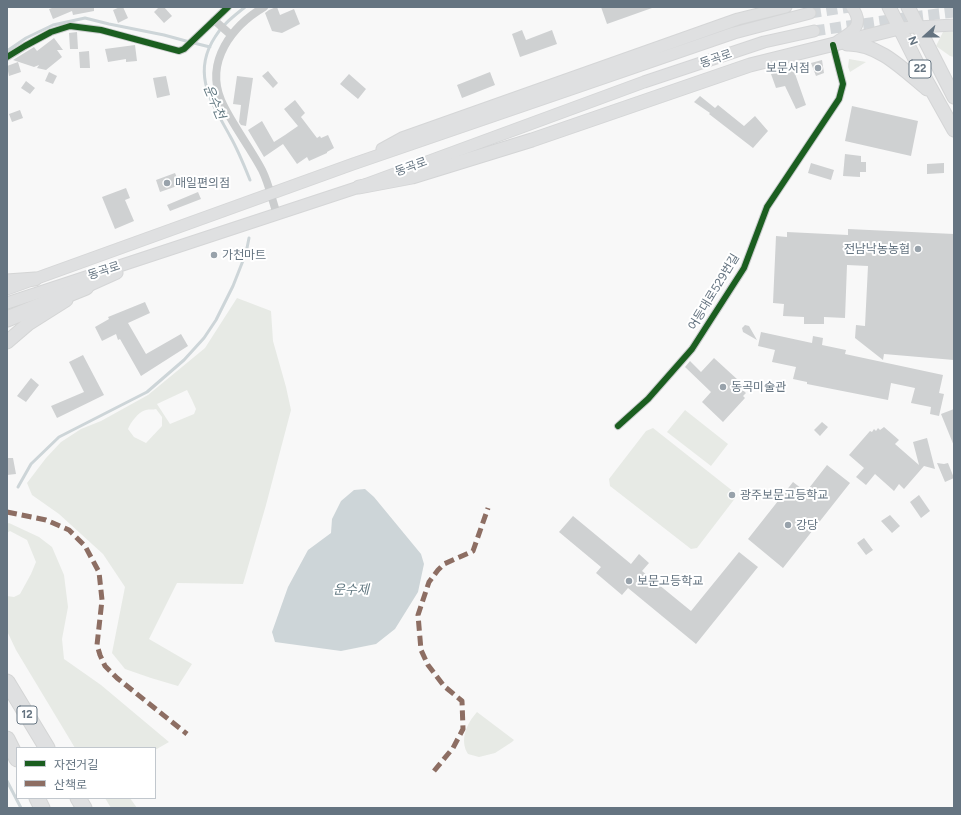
<!DOCTYPE html>
<html>
<head>
<meta charset="utf-8">
<style>
  body { margin:0 }
  #map { position:relative; width:961px; height:815px; overflow:hidden; background:#f8f8f8; font-family:Figtree,"Noto Sans KR",sans-serif }
  canvas { display:block }
  .frame { position:absolute; inset:0; border:8px solid #657481; pointer-events:none }
  .legend { position:absolute; left:16px; top:747px; width:140px; height:52px; box-sizing:border-box; background:#fff; border:1px solid #c1c7cd; margin:0; padding:5px 7px; list-style:none; font-size:12px; color:#657481 }
  .legend li { display:flex; align-items:center; gap:8px; height:20px }
  .legend b { width:20px; border:1px solid #c1c7cd }
  .north { position:absolute; left:905px; top:16px; width:40px; height:40px; -webkit-text-stroke:3px #fff; paint-order:stroke; rotate:249deg; font-size:11px; font-weight:700; line-height:16px; text-align:center; color:#657481 }
  .north::after { content:''; display:block; margin:auto; width:14px; height:18px; background:#657481; clip-path:polygon(50% 0,100% 100%,50% 72%,0 100%) }
</style>
</head>
<body>
<div id="map">
<canvas width="961" height="815"></canvas>
<div class="frame"></div>
<ul class="legend">
<li><b style="height:5px;background:#1b5e20"></b>자전거길</li>
<li><b style="height:5px;background:#8d6e63"></b>산책로</li>
</ul>
<div class="north">N</div>
</div>
<script>
const c = document.querySelector('canvas').getContext('2d');
c.lineJoin = 'round';
function paint(path, color) {
  c.fillStyle = color;
  c.fill(path, 'evenodd');
}
function trace(path, color, width, dash) {
  c.strokeStyle = color;
  c.lineWidth = width;
  c.lineCap = dash ? 'butt' : 'round';
  c.setLineDash(dash || []);
  c.stroke(path);
}
function drawText(font, color, halo, rows, align = 'center') {
  c.font = font + ' Figtree,"Noto Sans KR",sans-serif';
  c.lineWidth = 4;
  c.setLineDash([]);
  c.textBaseline = 'middle';
  c.strokeStyle = halo;
  c.fillStyle = color;
  for (const [text, x, y, turn = 0] of rows) {
    c.save();
    c.translate(x, y);
    c.rotate((+turn || 0) * Math.PI / 180);
    c.textAlign = isNaN(turn) ? turn : align;
    if (halo) c.strokeText(text, 0, 0);
    c.fillText(text, 0, 0);
    c.restore();
  }
}
paint(new Path2D(`
  M954 31V57L950 56 936 46 943 32Z
  M849 59 866 62 850 72 848 67Z
  M237 298 271 311 273 341 286 387 291 410 266 505 243 584 177 583 149 639 192 664 178 686 151 678 125 669 112 653 125 587 103 554 59 514 32 495 27 483 46 458 61 442 81 429 101 421 148 395 205 348ZM187 390 192 400 196 409 194 414 170 424 157 404ZM156 409 162 417V426L146 443 134 437 128 429C131 422 138 412 146 410 149 409 153 410 156 409Z
  M685 410 728 444 711 466 667 432Z
  M653 428 734 492 736 497 697 548 691 549 610 486 609 479 646 431Z
  M9 523 39 537 52 547 64 575 68 607 62 639 64 659 101 685 169 742 155 750V748H75L16 650 7 631V596L14 597 20 594 31 574 36 562 27 540 10 531 7 533V524Z
  M477 712 514 740 512 742 495 753 479 757 468 754C459 740 467 723 477 712Z
  M105 798H130L137 808H111Z`), '#e7eae5');
paint(new Path2D(`
  M365 489 374 497 421 554 424 564 418 592 395 629 376 644 341 651 275 642 272 632 288 587 308 550 331 533 332 519 341 501 354 490Z`), '#cdd5d8');
trace(new Path2D(`
  M245 7C234 16 222 25 215 37 191 74 212 103 230 136 238 150 244 165 250 180
  M7 51 26 38 53 25 85 18 109 24 164 35 186 41 210 47
  M18 487 31 464 59 437 147 392 184 360 204 338 216 320 233 286 246 253 249 238
  M7 781 21 808`), '#cdd5d8', 3);
paint(new Path2D(`
  M55 7H94V11L73 15 72 11 53 19 49 9Z
  M120 7H123L128 18 118 23 113 10Z
  M159 7H164L172 16 164 23 154 12Z
  M276 7H277L280 15 294 9 300 24 282 33 272 31 265 13 269 10Z
  M601 7H652V8L607 24Z
  M522 30 526 40 552 30 557 44 520 57 512 34Z
  M77 32 78 49H70L69 33Z
  M54 38 63 50H57L62 57 46 70 37 68 39 65 34 67 13 60 34 47 37 51Z
  M135 45 137 61 126 62V59L108 62 105 49Z
  M89 51 90 68H80L79 52Z
  M822 60 824 73 816 76 811 63Z
  M18 62 21 72 9 76 7 66Z
  M793 68 806 105 796 109 785 86 776 88 771 74Z
  M268 71 278 83 273 88 262 76Z
  M49 72 57 76 53 84 45 81Z
  M490 72 495 85 462 98 457 85Z
  M349 74 366 89 358 99 340 84Z
  M166 76 170 95 157 98 153 78Z
  M237 76 253 78 246 126 241 125 239 122 241 105 233 104Z
  M26 81 35 88 30 94 21 88Z
  M700 96 715 108 718 105 744 126 755 116 768 131 753 148 709 114 710 113 694 102Z
  M295 100 305 113 301 117 317 138 320 136 321 138 328 135 334 148 327 152V153L309 161 307 157 297 164 283 144 264 157 248 130 262 121 274 142 285 135 298 126 284 109Z
  M852 106 918 121 911 156 845 141Z
  M20 110 23 118 12 122 9 114Z
  M845 154 861 156V162H866V172H860V177L843 176Z
  M811 163 834 170 831 180 808 173Z
  M944 163V173L927 174V164Z
  M175 173 180 185 160 192 156 180Z
  M126 188 130 198 125 200 134 221 115 229 102 197Z
  M198 192 201 199 170 211 167 205Z
  M848 229 954 234V360L884 354 883 360 855 338 856 325 865 326 868 266 847 265 845 318 824 317V324H804V317L783 316 784 304 773 303 776 236 787 237V232L848 235Z
  M145 302 150 313 128 323 146 354 181 334 188 346 141 376 120 339 118 340 116 334 102 341 95 327 109 319 108 317Z
  M745 325 749 326 757 340 743 332 742 328Z
  M761 332 812 343 813 336 823 338 822 345 846 350 845 354 943 375 939 393 944 394 939 416 930 414 931 407 911 403 915 388 891 383 888 400 807 384V382L793 379 796 367 772 362 775 350 758 346Z
  M83 355 104 395 57 418 51 406 84 392 69 362Z
  M714 358 738 380 735 383 746 393 743 396 745 398 723 422 702 402 711 392 685 367 690 361 701 372Z
  M31 378 39 385 26 402 17 396Z
  M954 409V446L941 414Z
  M822 422 828 427 820 436 814 430Z
  M884 427 899 440 895 444 919 465 913 442 927 438 935 469 924 466 904 489 899 484 894 491 875 474 866 485 856 477 864 468 849 455 870 431 872 432 874 429 876 431 878 428 880 430Z
  M7 458H13L16 474 7 475Z
  M937 463 944 464 948 463 954 478 945 482Z
  M827 465 850 483 783 568 748 539 793 482 806 492Z
  M919 495 930 511 921 518 910 502Z
  M890 515 900 526 892 533 881 521Z
  M573 516 631 564 639 554 649 563 642 571 691 611 739 552 758 567 696 644 628 588 622 595 596 573 601 567 559 532Z
  M864 538 873 550 866 555 857 543Z`), '#cfd1d2');
trace(new Path2D(`
  M810 13 850 7
  M814 31 897 19 954 12`), '#d3d7da', 11, [11, 5.5]);
const secondary = new Path2D(`
  M899 28 954 25
  M838 41C853 32 865 25 852 7
  M382 149 402 138 738 19 786 7
  M86 287 117 273
  M7 289 353 164 734 33 810 13
  M7 303 359 187 644 82 764 42 814 31`);
const primary = new Path2D(`
  M889 7 921 71 954 130
  M908 7 954 97
  M847 44C878 43 904 70 927 89
  M359 187 412 177 532 140 750 65 899 28`);
const trunk = new Path2D(`
  M7 281 35 279
  M7 342 28 324 66 300`);
const motorway = new Path2D(`
  M7 319 86 287
  M7 682 47 748
  M7 739 17 759
  M37 798 42 808
  M78 798 84 808`);
trace(secondary, '#d5d6d7', 13);
trace(primary, '#d4d5d6', 15);
trace(trunk, '#d4d5d5', 15);
trace(motorway, '#d4d5d5', 17);
trace(new Path2D(`
  M264 7C232 26 205 61 221 100 231 123 250 147 262 170 269 184 272 200 277 214
  M214 20 231 35
  M7 57 25 46 51 32 70 26 101 30 179 51 184 49 228 7
  M618 426 648 399 692 349 744 268 767 207 839 99 843 84 833 45`), '#cbcdce', 8);
trace(secondary, '#dfe0e1', 11);
trace(primary, '#dfe0e1', 13);
trace(trunk, '#dfe0e1', 13);
trace(motorway, '#dfe0e1', 15);
trace(new Path2D(`
  M7 512 46 520 69 530 85 546 99 572 102 600 97 645 100 655 105 666 117 678 187 734
  M434 771 453 748 463 729 462 701 444 686 428 665 421 650 418 615 429 582 438 570 444 564 473 551 488 508`), '#8d6e63', 5, [10, 5]);
trace(new Path2D(`
  M7 57 25 46 51 32 70 26 101 30 179 51 184 49 228 7
  M618 426 648 399 692 349 744 268 767 207 839 99 843 84 833 45`), '#1b5e20', 6);
for (const [x, y, r, color] of [
  [818,68,4,"#98a2ab"],
  [167,183,4,"#98a2ab"],
  [918,249,4,"#98a2ab"],
  [214,255,4,"#98a2ab"],
  [723,387,4,"#98a2ab"],
  [732,495,4,"#98a2ab"],
  [788,525,4,"#98a2ab"],
  [629,581,4,"#98a2ab"]
]) {
  const dot = new Path2D();
  dot.arc(x, y, r, 0, 2 * Math.PI);
  c.fillStyle = color;
  c.fill(dot);
  trace(dot, '#fff', 1.5);
}
for (const [x, y, w] of [
  [920,69,22],
  [27,715,20]
]) {
  const box = new Path2D();
  box.roundRect(x - w / 2, y - 9, w, 18, 3);
  c.fillStyle = '#fff';
  c.fill(box);
  trace(box, '#657481', 1);
}
drawText('bold 11px', '#657481', null, [
  ["22",920,69],
  ["12",27,715]
]);
drawText('12px', '#657481', '#fff', [
  ["동곡로",716,59,-19],
  ["동곡로",411,167,-20],
  ["동곡로",104,271,-18],
  ["어등대로529번길",714,292,-59]
]);
drawText('12px', '#657481', '#fff', [
  ["보문서점",810,68,"right"],
  ["매일편의점",175,183],
  ["전남낙농농협",910,249,"right"],
  ["가천마트",222,255],
  ["동곡미술관",731,387],
  ["광주보문고등학교",740,495],
  ["강당",796,525],
  ["보문고등학교",637,581]
], 'left');
drawText('italic 13px', '#647a83', '#fff', [
  ["운수천",214,102,67],
  ["운수제",351,590]
]);
</script>
</body>
</html>
